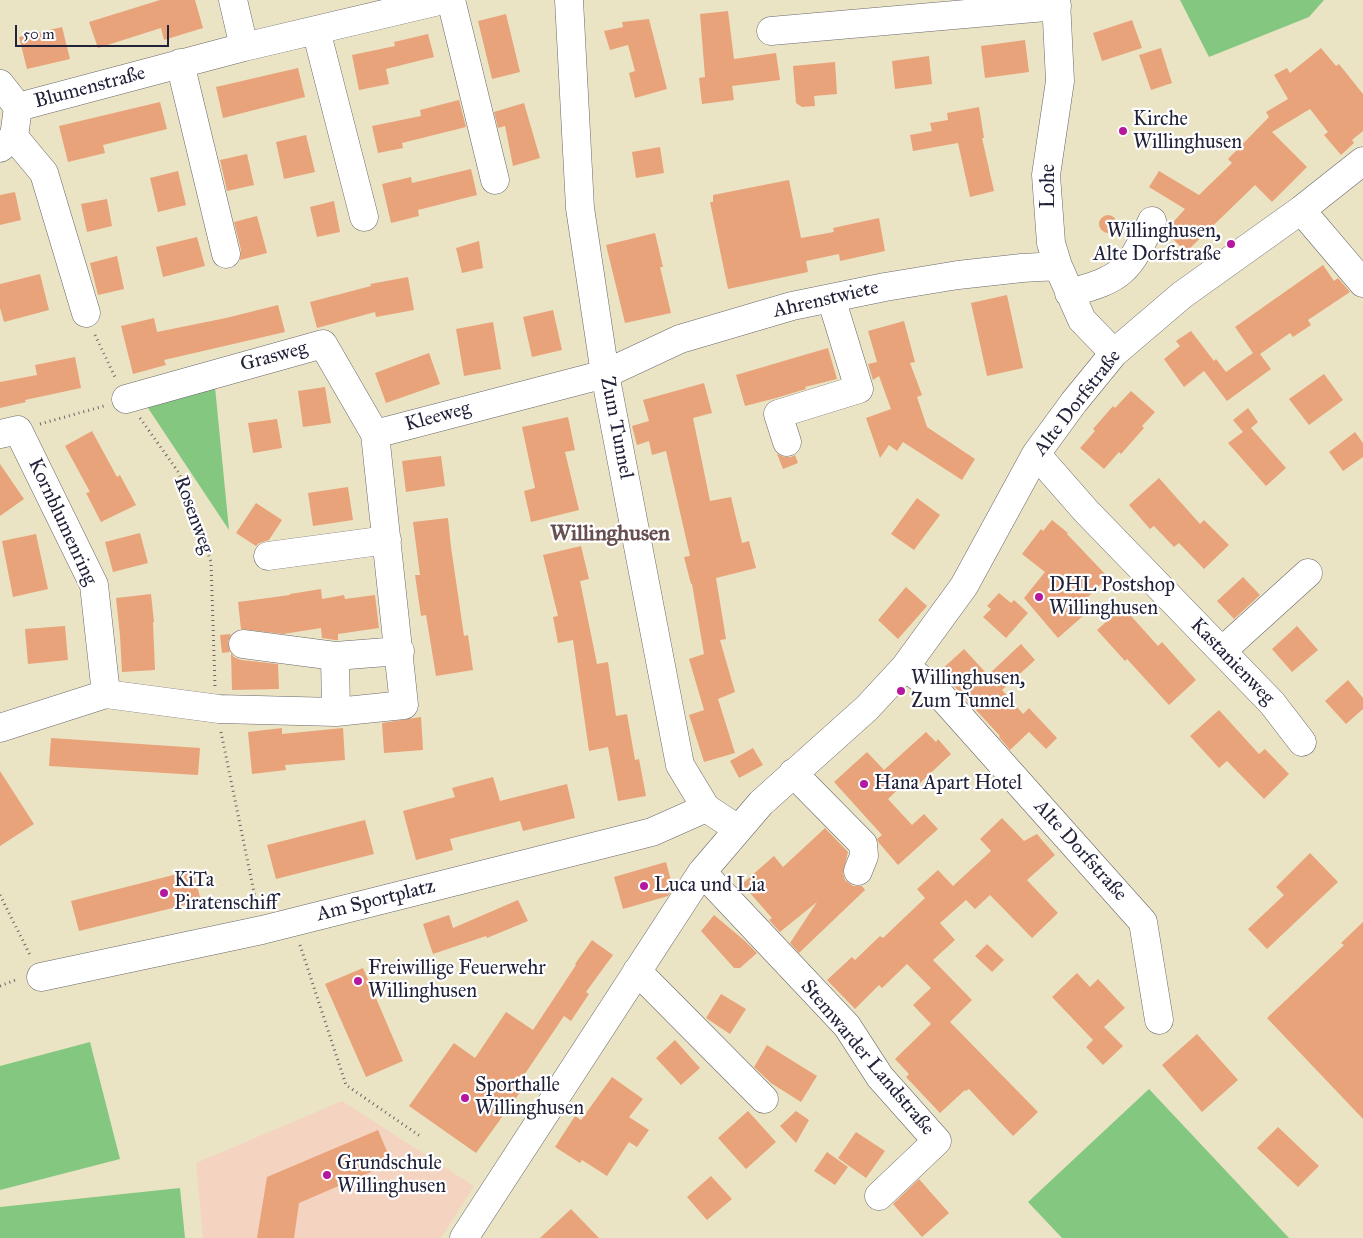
<!DOCTYPE html>
<html>
<head>
<meta charset="utf-8">
<style>
  body { margin:0 }
  #map { position:relative; width:1363px; height:1238px; overflow:hidden; background:#ebe4c4; font-family:"IM FELL Great Primer",serif }
  canvas { display:block }
  .scale { position:absolute; left:15px; top:25px; width:154px; height:22px; box-sizing:border-box; border:2px solid #22223b; border-top:0; padding-left:6px; font-size:15px; line-height:18px; white-space:nowrap; color:#22223b; -webkit-text-stroke:4px #fff; paint-order:stroke }
</style>
</head>
<body>
<div id="map">
<canvas width="1363" height="1238"></canvas>
<div class="scale">50 m</div>
</div>
<script>
const c = document.querySelector('canvas').getContext('2d');
c.lineJoin = 'round';
function paint(path, color) {
  c.fillStyle = color;
  c.fill(path, 'evenodd');
}
function trace(path, color, width, dash) {
  c.strokeStyle = color;
  c.lineWidth = width;
  c.lineCap = dash ? 'butt' : 'round';
  c.setLineDash(dash || []);
  c.stroke(path);
}
function drawText(font, color, halo, rows, align = 'center') {
  c.font = font + ' "IM FELL Great Primer",serif';
  c.lineWidth = 4.5;
  c.setLineDash([]);
  c.textBaseline = 'middle';
  c.strokeStyle = halo;
  c.fillStyle = color;
  for (const [text, x, y, turn = 0] of rows) {
    c.save();
    c.translate(x, y);
    c.rotate((+turn || 0) * Math.PI / 180);
    c.textAlign = isNaN(turn) ? turn : align;
    if (halo) c.strokeText(text, 0, 0);
    c.fillText(text, 0, 0);
    c.restore();
  }
}
paint(new Path2D(`
  M342 1101 474 1186 441 1238H203L196 1163Z`), '#f4d3c0');
paint(new Path2D(`
  M1180 0H1324L1309 17 1209 57Z
  M215 387 229 530 146 405Z
  M90 1042 120 1159 0 1190V1066Z
  M1149 1089 1289 1238H1062L1028 1202Z
  M180 1188 185 1238H0V1207Z`), '#84c780');
paint(new Path2D(`
  M160 0H195L203 28 164 40 161 28 98 48 89 22Z
  M728 11 734 59 776 53 780 80 732 86 734 100 702 104 699 78 705 77 700 14Z
  M506 14 520 72 492 79 478 21Z
  M649 19 667 89 635 98 629 73 635 71 628 45 610 50 604 31 623 27 622 22Z
  M1132 20 1142 48 1102 61 1093 33Z
  M62 27 70 59 27 69 19 37Z
  M428 34 434 57 386 69 389 84 359 90 352 55 395 46 394 42Z
  M1025 40 1029 72 985 78 981 46Z
  M1161 48 1172 83 1151 90 1139 55Z
  M1321 48 1336 66 1339 64 1363 94V131L1352 140 1354 143 1341 155 1324 135 1328 132 1310 109 1272 132 1307 167 1272 202 1255 185 1186 252 1165 231 1185 209 1149 187 1159 171 1199 195 1232 163 1228 159 1269 117 1266 112 1288 99 1274 75 1287 68 1290 73Z
  M929 56 932 84 895 89 892 61Z
  M835 62 837 94 814 96 815 106 802 107 796 103 793 66Z
  M298 68 305 97 223 118 216 87Z
  M459 100 466 127 402 143 403 148 378 153 372 126 421 116 420 110Z
  M160 102 167 129 103 145 105 153 68 162 59 126Z
  M524 103 540 158 513 166 505 126 498 128 494 112Z
  M979 107 984 138H982L994 191 970 197 958 143 913 151 910 135 932 131 930 123 948 120 947 113Z
  M306 135 315 172 284 179 276 142Z
  M660 147 664 173 636 178 632 152Z
  M247 154 254 185 227 191 220 160Z
  M471 169 477 195 418 210 419 216 391 223 382 184 411 177 412 183Z
  M178 171 186 205 158 212 150 178Z
  M789 180 801 238 834 232 833 228 879 218 885 251 840 261 839 254 806 261 808 272 728 289 710 202H713V195Z
  M15 192 21 220 0 225V195Z
  M107 199 112 226 87 232 81 204Z
  M334 201 340 232 317 237 310 207Z
  M1099 224a9 9 0 1 1 18 0a9 9 0 1 1-18 0Z
  M257 216 267 253 240 260 241 250 234 222Z
  M655 233 663 267H660L671 313 625 323 606 245Z
  M197 237 205 266 163 277 156 247Z
  M479 241 483 268 462 273 456 248Z
  M117 256 124 289 98 295 90 263Z
  M1323 265 1334 281 1338 278 1350 292 1308 320 1311 325 1293 337 1290 333 1260 354 1271 369 1227 401 1204 371 1184 387 1164 359 1180 346 1176 341 1191 331 1214 361 1216 359 1226 372 1253 353 1235 327Z
  M40 274 49 310 4 322 0 308V284Z
  M408 277 414 310 376 317 375 312 317 328 310 302 371 286 370 284Z
  M1007 295 1023 368 987 376 971 303Z
  M278 305 285 332 164 360 166 365 133 374 121 326 154 318 157 332 226 318Z
  M553 310 562 350 532 357 523 317Z
  M904 321 915 362 910 363 922 395 917 397 927 427 975 459 962 480 903 442 897 451 889 445 880 458 866 418 891 409 879 376 873 380 868 364 877 362 868 331Z
  M493 322 501 369 464 376 456 329Z
  M828 348 837 379 805 387 806 389 776 398 745 406 736 375Z
  M429 353 440 384 386 403 375 373Z
  M75 357 81 388 25 400 26 402 0 408V382L37 375 35 365Z
  M1324 374 1343 400 1309 425 1289 399Z
  M704 383 712 413 693 418 710 501 731 497 742 543 749 541 756 568 716 578 726 639 720 640 735 692 718 699 735 753 704 762 689 715 704 710 689 659 704 654 692 584H691L684 557 690 556 666 451 652 455 649 441 637 445 632 426 649 421 643 400Z
  M325 387 331 423 303 427 298 391Z
  M1131 391 1155 412 1142 426 1144 428 1121 454 1119 452 1104 469 1080 448 1095 431 1093 429 1113 406 1115 408Z
  M1248 408 1258 422 1251 428 1286 468 1266 486 1228 443 1243 432 1233 420Z
  M568 417 575 450 565 452 579 510 531 522 524 491 535 488 522 427Z
  M277 419 282 448 253 453 248 423Z
  M92 431 117 477 120 475 136 505 101 522 86 493 90 492 65 446Z
  M1355 432 1363 443V457L1343 471 1329 452Z
  M777 454 784 457H791L795 455 798 463 783 469Z
  M441 456 445 486 406 492 402 461Z
  M0 464 24 499 0 516Z
  M1159 478 1200 524 1204 520 1229 545 1204 569 1179 543 1174 547 1154 526 1150 529 1129 505Z
  M348 487 353 520 313 526 308 493Z
  M917 498 940 515 914 550 891 534Z
  M256 503 282 520 269 540 259 543 256 546 236 533Z
  M448 518 451 547 464 636 468 635 473 670 436 676 426 615 421 616 415 575H420L413 522Z
  M1052 520 1068 533 1067 534 1108 577 1083 602 1091 609 1058 638 1024 598 1045 572 1022 554 1041 529 1043 531Z
  M140 533 148 563 113 572 105 542Z
  M36 534 48 589 13 597 2 541Z
  M581 546 589 579 580 581 597 664 608 662 616 716 627 714 635 760 639 759 646 796 618 801 608 747 589 751 573 640 558 643 553 617 558 616 543 555Z
  M1243 577 1260 595 1234 619 1217 601Z
  M906 587 927 606 898 639 878 620Z
  M321 589 322 599 344 595 345 599 375 595 379 628 338 634V640H335L322 638 321 628 283 634 241 629 238 602 290 595V594Z
  M999 593 1011 603 1014 600 1028 613 1006 638 983 617 991 609 987 606Z
  M151 594 154 622H153L155 670 122 672 120 636 116 598Z
  M1123 607 1158 646 1162 642 1196 680 1169 705 1127 659 1125 661 1097 630Z
  M65 626 68 660 28 664 25 629Z
  M1297 626 1318 650 1292 672 1272 649Z
  M231 634 228 642 230 652 222 653 220 635Z
  M1021 644 1035 660 1002 690 1023 714 1029 708 1057 738 1046 749 1029 732 1010 750 999 737 1000 736 940 671 964 649 988 675Z
  M231 653 234 657 241 660 278 664 279 689 232 690Z
  M1348 680 1363 698V709L1346 724 1325 701Z
  M1219 710 1259 754 1265 749 1289 774 1264 799 1227 761 1219 768 1190 736Z
  M421 717 423 750 384 753 382 723Z
  M282 728V734L343 728 345 760 285 765 286 770 252 774 248 732Z
  M926 732 936 742 938 739 951 754 919 784 912 776 888 799 912 825 924 814 938 829 898 865 879 843 877 839 882 835 834 782 867 752 884 770Z
  M51 738 200 748 198 775 49 766Z
  M753 748 763 765 739 778 730 761Z
  M0 771 34 824 0 846Z
  M493 777 500 801 567 784 575 818 523 831 520 821 450 839 453 850 416 860 403 811 455 797 452 788Z
  M1002 818 1024 841 1037 834 1055 855 1027 880 1058 913 1032 938 990 895 975 909 966 900 940 923 955 940 933 960 972 1000 950 1022 1038 1112 1013 1136 969 1089 966 1091 965 1090 940 1113 906 1077 909 1074 895 1059 931 1024 913 1005 931 988 907 964 882 988 879 985 855 1009 827 980 852 957 855 960 880 936 883 938 925 898 917 889 938 870 953 886 991 851 980 839Z
  M365 820 374 854 276 879 267 845Z
  M825 828 848 852 843 873 845 880 853 886H862L865 890 799 953 790 943 817 902 780 932 769 920 772 918 742 884 774 856 783 867Z
  M1310 853 1338 882 1267 949 1248 929 1284 895 1276 887Z
  M666 862 673 888 668 896 623 909 614 877Z
  M193 870 201 901 79 931 71 901Z
  M518 900 528 921 487 938 486 936 433 954 423 924 449 915 453 928Z
  M714 915 745 941 757 953 740 968H734L701 931Z
  M1363 922V1119L1267 1018 1344 945 1341 943Z
  M592 940 613 955 586 992 589 994 571 1021 564 1016 516 1087 521 1091 476 1153 409 1106 454 1043 475 1058 506 1012 533 1030 576 965 575 964Z
  M987 944 1004 960 992 972 975 956Z
  M363 968 403 1061 366 1077 325 984Z
  M1077 973 1090 987 1098 979 1125 1008 1104 1027 1123 1046 1103 1065 1086 1047 1093 1040 1052 997Z
  M721 994 746 1009 730 1034 706 1018Z
  M1197 1034 1238 1080 1202 1112 1162 1065Z
  M675 1040 700 1068 681 1085 656 1058Z
  M767 1045 817 1076 801 1102 771 1083 754 1067Z
  M612 1077 643 1099 629 1117 649 1130 637 1147 629 1142 607 1176 582 1160 580 1163 555 1147 575 1116 581 1120Z
  M748 1111 776 1142 746 1169 718 1138Z
  M796 1111 809 1120 796 1143 780 1126Z
  M1278 1127 1319 1166 1298 1187 1257 1148Z
  M378 1130 392 1163 299 1203 294 1238H257L267 1177Z
  M856 1132 885 1151 866 1178 838 1158Z
  M827 1152 848 1167 835 1185 814 1171Z
  M711 1176 732 1199 707 1220 687 1197Z
  M919 1179 949 1213 922 1237 893 1204Z
  M571 1209 599 1238H540Z`), '#e8a37a');
const minor = new Path2D(`
  M233 0 244 47
  M451 0 495 180
  M569 0 580 208 605 374 680 765 706 808 738 829
  M1056 0 1060 81 1046 175 1051 243 1058 266 1082 320 1114 353
  M316 30 364 217
  M771 31 1057 6
  M180 63 226 254
  M0 84 18 107
  M14 137 44 173 86 313
  M0 148 14 137 18 107 244 47 443 0
  M1301 210 1363 283
  M1069 293C1123 279 1129 271 1152 221
  M126 399 323 344 375 434
  M0 434 18 430 94 585 106 694
  M787 442 778 414 859 389 831 298
  M1036 454 1086 511 1272 703 1302 742
  M268 556 387 540
  M243 644 335 656
  M400 651 335 656 336 712 404 705 375 434 605 374 680 339 792 306 885 287 958 275 1022 268 1058 266
  M1222 651 1308 573
  M905 667 935 689 1143 922 1159 1020
  M0 728 106 694 219 709 336 712
  M793 773 863 844 864 856 858 871
  M702 872 847 1026 880 1077 937 1141 879 1196
  M637 971 764 1099
  M41 977 262 930 477 876 652 832 706 808
  M464 1238 702 872 761 803 867 708 905 667 964 586 1036 454 1074 402 1114 353 1182 295 1301 210 1363 161`);
trace(minor, '#68666b', 29);
trace(new Path2D(`
  M95 335 116 379
  M140 418 179 473 211 562 215 686
  M40 424 104 406
  M221 732 257 907
  M0 895 31 957
  M300 945 346 1085 420 1136
  M0 986 18 979`), '#68666b', 3, [1, 4]);
trace(minor, '#fff', 28);
for (const [x, y, r, color] of [
  [1123,131,5,"#b5179e"],
  [1231,244,5,"#b5179e"],
  [1039,597,5,"#b5179e"],
  [901,691,5,"#b5179e"],
  [864,784,5,"#b5179e"],
  [644,886,5,"#b5179e"],
  [164,893,5,"#b5179e"],
  [358,981,5,"#b5179e"],
  [465,1098,5,"#b5179e"],
  [327,1175,5,"#b5179e"]
]) {
  const dot = new Path2D();
  dot.arc(x, y, r, 0, 2 * Math.PI);
  c.fillStyle = color;
  c.fill(dot);
  trace(dot, '#fff', 2);
}
drawText('20px', '#22223b', '#fff', [
  ["Blumenstraße",90,88,-15],
  ["Lohe",1049,186,-90],
  ["Ahrenstwiete",826,300,-13],
  ["Grasweg",274,357,-15],
  ["Alte Dorfstraße",1078,403,-52],
  ["Kleeweg",438,417,-15],
  ["Zum Tunnel",616,428,79],
  ["Rosenweg",193,515,70],
  ["Kornblumenring",62,522,65],
  ["Kastanienweg",1232,662,46],
  ["Alte Dorfstraße",1080,851,48],
  ["Am Sportplatz",376,901,-14],
  ["Stemwarder Landstraße",867,1058,50]
]);
drawText('20px', '#22223b', '#fff', [
  ["Kirche",1133,120],
  ["Willinghusen",1133,143],
  ["Willinghusen,",1221,232,"right"],
  ["Alte Dorfstraße",1221,255,"right"],
  ["DHL Postshop",1049,586],
  ["Willinghusen",1049,609],
  ["Willinghusen,",911,679],
  ["Zum Tunnel",911,702],
  ["Hana Apart Hotel",874,784],
  ["KiTa",174,881],
  ["Piratenschiff",174,904],
  ["Luca und Lia",654,886],
  ["Freiwillige Feuerwehr",368,969],
  ["Willinghusen",368,992],
  ["Sporthalle",475,1086],
  ["Willinghusen",475,1109],
  ["Grundschule",337,1164],
  ["Willinghusen",337,1187]
], 'left');
drawText('bold 22px', '#674f51', '#fff', [
  ["Willinghusen",610,535]
]);
</script>
</body>
</html>
